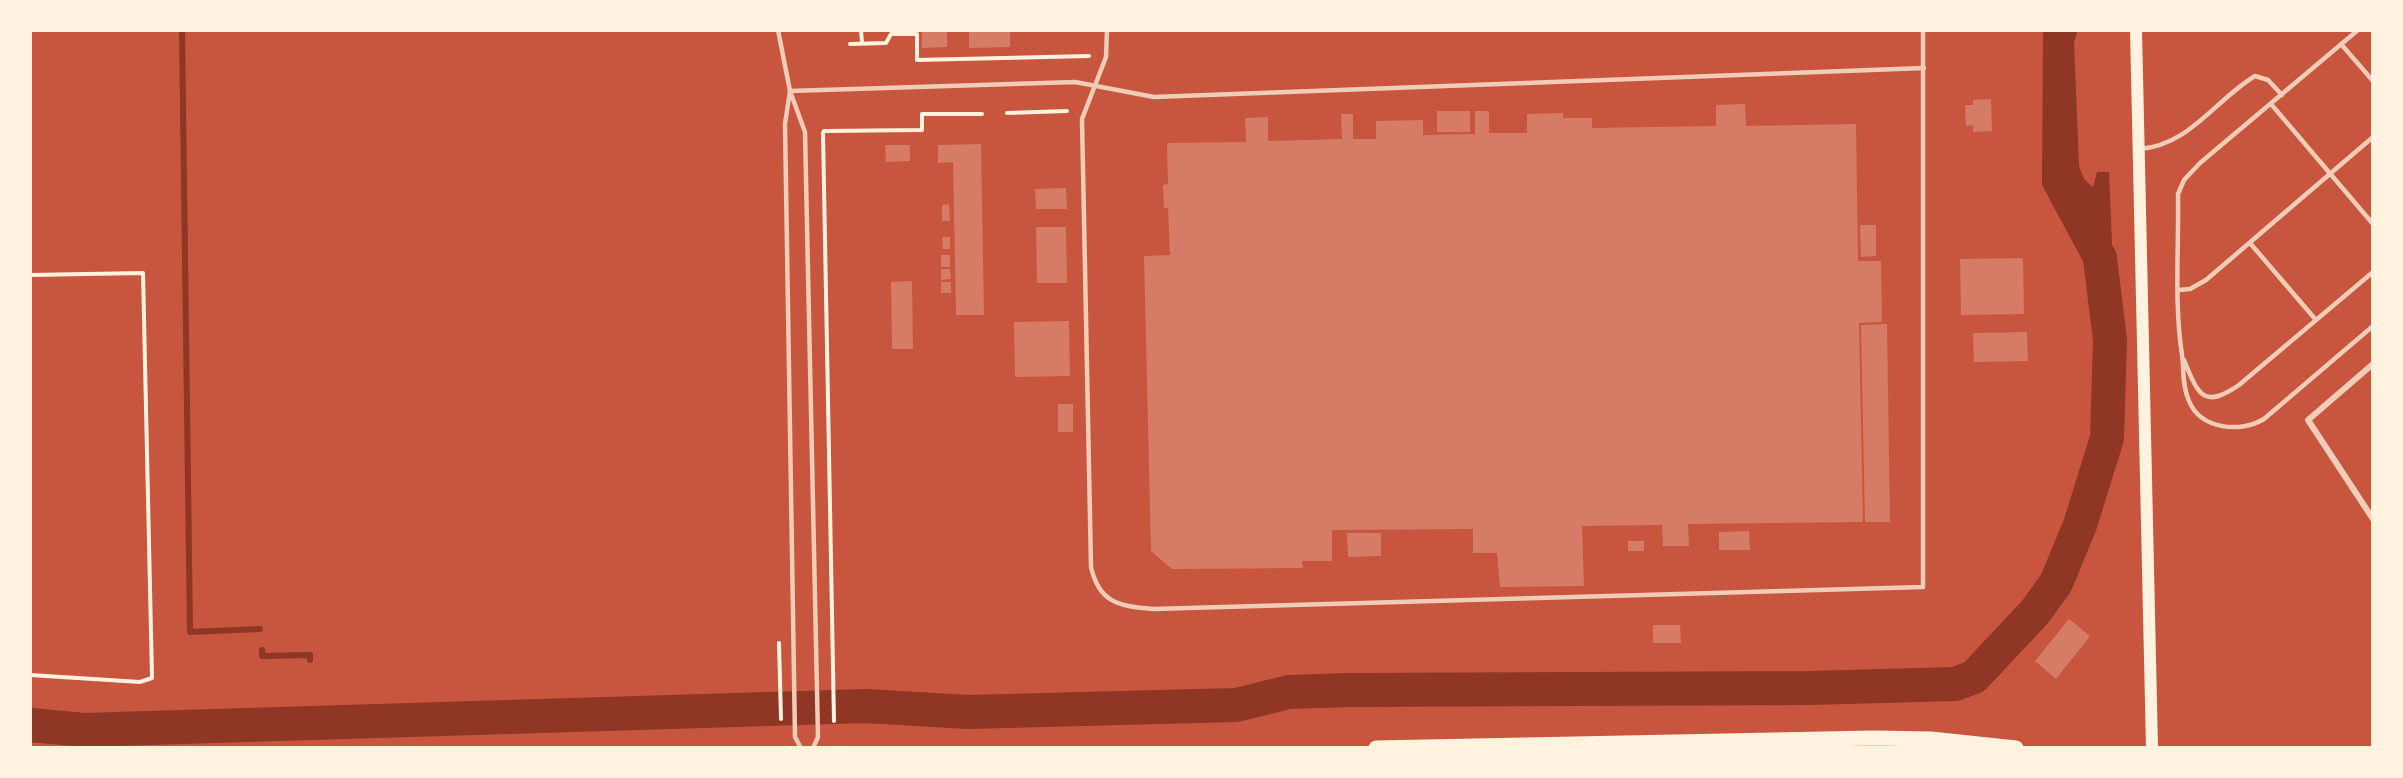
<!DOCTYPE html>
<html>
<head>
<meta charset="utf-8">
<style>
  body { margin:0 }
  #map { position:relative; width:2403px; height:778px; overflow:hidden; background:#c8553d; font-family:"Alegreya Sans",sans-serif }
  canvas { display:block }
  .frame { position:absolute; inset:0; border:32px solid #fff3e0; pointer-events:none }
</style>
</head>
<body>
<div id="map">
<canvas width="2403" height="778"></canvas>
<div class="frame"></div>
</div>
<script>
const c = document.querySelector('canvas').getContext('2d');
c.lineJoin = 'round';
function paint(path, color) {
  c.fillStyle = color;
  c.fill(path, 'evenodd');
}
function trace(path, color, width, dash) {
  c.strokeStyle = color;
  c.lineWidth = width;
  c.lineCap = dash ? 'butt' : 'round';
  c.setLineDash(dash || []);
  c.stroke(path);
}
paint(new Path2D(`
  M2043 30H2078L2074 42 2079 166 2084 179 2093 187 2097 172H2109L2114 291 2106 304 2042 185Z`), '#8f3625');
trace(new Path2D(`
  M182 30 190 632 260 629
  M262 650V656L310 655V660`), '#8f3625', 6);
trace(new Path2D(`
  M30 725 84 730 866 706 968 712 1236 705 1289 692 1349 690 1809 688 1955 684 1974 677 2035 612 2056 583 2080 525 2107 438 2110 340 2100 258`), '#8f3625', 34);
paint(new Path2D(`
  M922 30H947V47L922 48Z
  M969 30H1010V47L969 48Z
  M1991 99 1992 131 1973 132V125L1966 126 1965 105H1973V100Z
  M1745 104 1746 126 1856 124 1858 261H1881L1882 322 1859 323 1863 522 1688 524 1689 546H1663L1662 525 1582 526 1584 586 1500 587 1497 553H1473V529L1332 530V561H1302L1303 568 1172 569 1151 551 1144 256 1170 255 1168 208H1164L1163 185 1168 184 1167 143 1246 142 1245 118 1268 117V141L1342 139 1341 114H1353V139H1376V121L1423 120V135L1475 134V111H1489V133H1527V114L1563 113V118H1592V128L1716 126V105Z
  M1437 111H1470V132H1437Z
  M981 144 984 315H956L953 162 938 163V145Z
  M885 145H910V161L886 162Z
  M1066 188 1067 209H1036L1035 189Z
  M949 204 950 221H942V205Z
  M1860 225H1876V256L1861 257Z
  M1036 227H1066L1067 283H1037Z
  M942 237H950V249H943Z
  M941 255H950V267H941Z
  M2023 258 2024 314 1961 315 1960 259Z
  M941 269H950L951 279 941 280Z
  M912 281 913 349H892L891 282Z
  M941 282H951V293H941Z
  M1069 321 1070 376 1015 377 1014 322Z
  M1887 324 1890 522H1865L1861 325Z
  M2027 332 2028 361 1974 362 1973 333Z
  M1058 404H1073V432H1058Z
  M1749 531 1750 550H1719V532Z
  M1347 533H1381V556L1348 557Z
  M1628 541H1644V551H1628Z
  M2069 619 2090 636 2056 679 2035 661Z
  M1653 625H1680L1681 643H1653Z`), '#d67c66');
trace(new Path2D(`
  M861 30 862 43
  M850 44 886 43 891 34H917V60L1089 56
  M1007 113 1067 111
  M30 275 143 273 152 678 140 682 30 675
  M779 643 781 719
  M834 721 823 133 824 131 922 130V114H982`), '#fff3e0', 4);
trace(new Path2D(`
  M778 30 790 91 1075 82 1154 97 1924 68
  M1107 30 1106 57 1082 119 1091 567C1099 603 1119 606 1153 609L1923 587V30
  M2358 30 2200 163 2184 180 2178 194C2179 247 2174 303 2182 355 2184 370 2182 386 2189 401 2201 430 2241 433 2264 419L2373 326
  M2341 44 2373 81
  M2271 104 2373 224
  M2139 149C2189 146 2215 100 2255 76L2268 80 2282 95
  M2250 243 2316 320
  M2179 290 2190 289 2206 280 2373 137
  M2184 360C2198 394 2203 410 2239 385L2373 272
  M801 748 795 737 785 124 790 91 805 132 818 737 813 748`), '#f1ccb7', 4.5);
trace(new Path2D(`
  M2373 364 2308 420 2373 519`), '#f1ccb7', 6);
trace(new Path2D(`
  M2136 30 2152 748`), '#fff3e0', 12);
trace(new Path2D(`
  M1376 748 1873 738 1931 739 2016 748`), '#fff3e0', 15);
</script>
</body>
</html>
